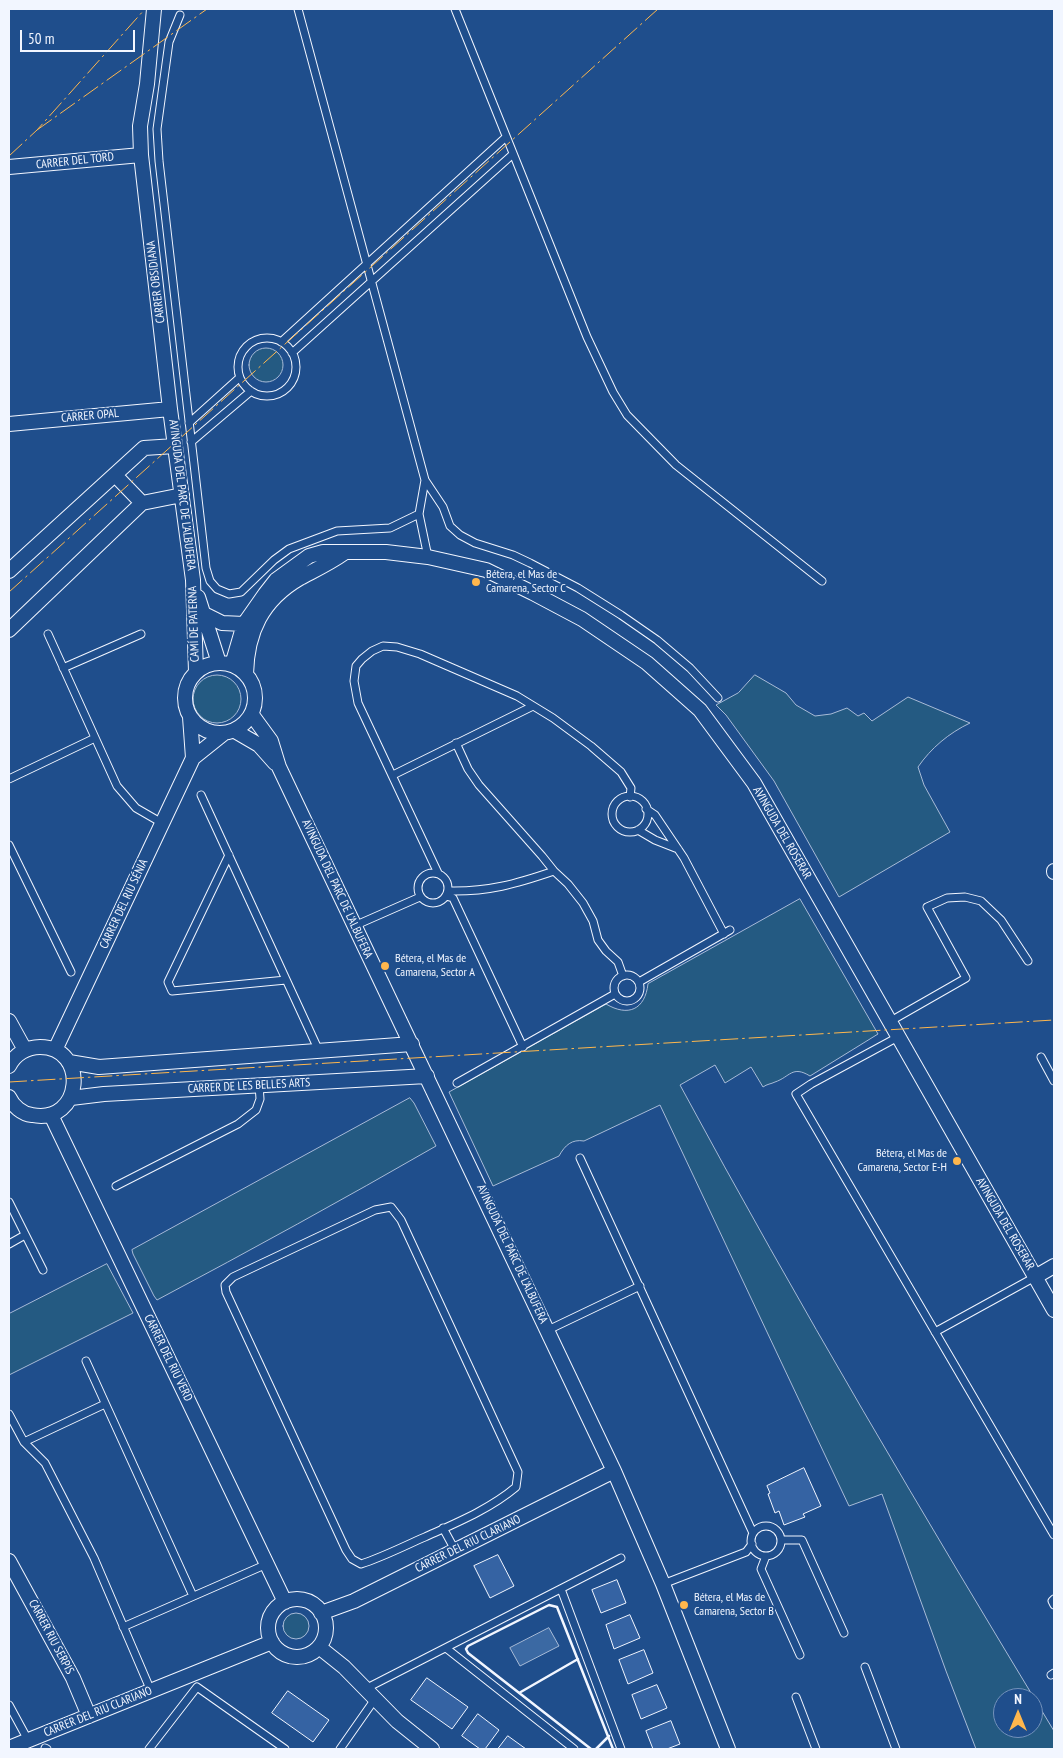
<!DOCTYPE html>
<html>
<head>
<meta charset="utf-8">
<style>
  body { margin:0 }
  #map { position:relative; width:1063px; height:1758px; overflow:hidden; background:#1f4e8c; font-family:"PT Sans Narrow",sans-serif }
  canvas { display:block }
  .frame { position:absolute; inset:0; border:10px solid #f2f6ff; pointer-events:none }
  .north { position:absolute; left:993px; top:1688px; width:50px; height:50px; box-sizing:border-box; background:#1f4e8c; border:1px solid #7391ba; border-radius:50%; rotate:0deg; font-size:14px; font-weight:700; line-height:20px; text-align:center; color:#f2f6ff }
  .north::after { content:''; display:block; margin:auto; width:18px; height:22px; background:#ffb74d; clip-path:polygon(50% 0,100% 100%,50% 72%,0 100%) }
  .scale { position:absolute; left:20px; top:30px; width:115px; height:22px; box-sizing:border-box; border:2px solid #f2f6ff; border-top:0; padding-left:6px; font-size:15px; line-height:18px; white-space:nowrap; color:#f2f6ff; -webkit-text-stroke:4px #1f4e8c; paint-order:stroke }
</style>
</head>
<body>
<div id="map">
<canvas width="1063" height="1758"></canvas>
<div class="frame"></div>
<div class="north">N</div>
<div class="scale">50 m</div>
</div>
<script>
const c = document.querySelector('canvas').getContext('2d');
c.lineJoin = 'round';
function paint(path, color) {
  c.fillStyle = color;
  c.fill(path, 'evenodd');
}
function trace(path, color, width, dash) {
  c.strokeStyle = color;
  c.lineWidth = width;
  c.lineCap = dash ? 'butt' : 'round';
  c.setLineDash(dash || []);
  c.stroke(path);
}
function drawText(font, color, halo, rows, align = 'center') {
  c.font = font + ' "PT Sans Narrow",sans-serif';
  c.lineWidth = 4;
  c.setLineDash([]);
  c.textBaseline = 'middle';
  c.strokeStyle = halo;
  c.fillStyle = color;
  for (const [text, x, y, turn = 0] of rows) {
    c.save();
    c.translate(x, y);
    c.rotate((+turn || 0) * Math.PI / 180);
    c.textAlign = isNaN(turn) ? turn : align;
    if (halo) c.strokeText(text, 0, 0);
    c.fillText(text, 0, 0);
    c.restore();
  }
}
const green = new Path2D(`
  M249 365a17 17 0 1 1 34 0a17 17 0 1 1-34 0Z
  M193 699a24 24 0 1 1 48 0a24 24 0 1 1-48 0Z
  M755 675 786 693 796 705 815 716 831 714 847 708 858 716 864 713 872 721 908 697 970 723C949 733 931 748 918 767L924 785 950 832 839 897 774 781 726 715 716 705 738 693Z
  M800 899 878 1034 810 1076C792 1065 790 1077 775 1082 771 1084 767 1084 763 1087L751 1067 725 1083 715 1065 680 1085C798 1304 925 1518 1054 1731V1749H976L946 1671 882 1494 849 1506 660 1105 584 1141C572 1139 565 1145 559 1156L493 1186 449 1092 606 1004C628 1017 645 1010 648 984ZM1003 1698H1033V1728H1003Z
  M410 1098 414 1103 436 1146C344 1199 251 1250 157 1300L154 1296 133 1254 132 1250Z
  M107 1264 133 1313 9 1375V1314Z
  M283 1626a13 13 0 1 1 26 0a13 13 0 1 1-26 0Z`);
paint(green, '#245a82');
trace(green, '#a8bbd7', 1);
const water = new Path2D(`
  M549 1628 559 1646 520 1666 510 1648Z`);
paint(water, '#3b69a3');
trace(water, '#a8bbd7', 1);
const building = new Path2D(`
  M804 1468 821 1506 803 1514 805 1517 784 1525 779 1511 775 1513 768 1494 770 1493 767 1486Z
  M498 1555 514 1586 490 1598 474 1566Z
  M617 1580 626 1603 601 1613 592 1590Z
  M630 1615 640 1638 614 1649 606 1625Z
  M644 1650 653 1673 628 1684 619 1660Z
  M427 1678 468 1707 452 1729 411 1700Z
  M657 1685 667 1708 641 1719 632 1695Z
  M288 1691 329 1720 313 1742 272 1713Z
  M478 1714 499 1730 485 1749H480L462 1736Z
  M671 1721 680 1744 667 1749H653L646 1731Z
  M508 1736 526 1749H498Z`);
paint(building, '#3563a3');
trace(building, '#f2f6ff', 1);
const service = new Path2D(`
  M298 9 425 480 419 514 428 557
  M455 9 587 337 613 392 627 415 676 465 822 581
  M180 15 169 42 157 129 159 161 206 568 210 581 217 589 229 594 241 592 274 560 289 549 337 531 390 528 419 514
  M238 367a29 29 0 1 1 58 0a29 29 0 1 1-58 0Z
  M281 342 506 137
  M292 353 513 154
  M189 423 239 378
  M191 442 251 391
  M425 480 443 507 450 526 460 535 475 543 513 555 530 563 578 588 621 615 657 640 690 668 718 698
  M48 634 117 786 136 808 162 823
  M63 668 141 634
  M456 743 468 769 479 785 542 856 554 871 568 884 583 903 593 921 598 940 606 951 618 962 623 976
  M393 775 533 706
  M9 779 95 738
  M201 795 319 1051
  M612 814a18 18 0 1 1 36 0a18 18 0 1 1-36 0Z
  M646 809 655 815 684 858 724 934
  M638 830 655 840 678 849
  M9 845 71 972
  M229 855 168 982 172 991 286 980
  M418 888a15 15 0 1 1 30 0a15 15 0 1 1-30 0Z
  M438 873 358 703 354 681 356 666 362 659 372 651 383 646 397 647 420 654 517 696 553 718 591 746 621 772 631 788 630 797
  M448 891C488 892 516 884 554 871
  M446 896 453 898 523 1047
  M354 926 420 897
  M614 988a13 13 0 1 1 26 0a13 13 0 1 1-26 0Z
  M639 982 730 930
  M889 1022 966 978 927 907 947 898 965 897 981 901 1001 920 1028 961
  M898 1037 811 1084 796 1094 1054 1535
  M1041 1057 1054 1081
  M457 1083 615 994
  M580 1158 753 1533
  M116 1186 238 1124 256 1110 260 1099 259 1085
  M9 1202 43 1270
  M391 1207 401 1220 518 1472 516 1487C490 1509 456 1523 425 1537 404 1546 383 1557 361 1564L352 1559 346 1550 226 1292 225 1285 233 1277 375 1210Z
  M9 1244 25 1235
  M548 1330 640 1286
  M935 1332 1035 1277
  M86 1361 193 1596
  M9 1414 24 1442 45 1463 94 1558 151 1691
  M24 1442 105 1404
  M751 1541a15 15 0 1 1 30 0a15 15 0 1 1-30 0Z
  M443 1528 455 1550
  M782 1540H802L844 1633
  M766 1556 761 1569 800 1655
  M663 1584 746 1552 752 1544
  M561 1589 621 1749
  M1054 1599 1052 1601 1054 1605
  M123 1627 267 1564
  M446 1648 574 1749
  M865 1667 896 1749
  M1051 1675 1054 1673
  M365 1689 621 1558
  M796 1697 816 1749
  M9 1705 28 1740
  M45 1748 47 1749
  M149 1749 197 1687 285 1749
  M340 1749 375 1699`);
const minor = new Path2D(`
  M154 9 147 84 140 126 141 155 170 409 193 580 196 672
  M9 167 141 155
  M9 424 170 409
  M115 475 142 503
  M9 571 144 448 175 446
  M198 597 219 663
  M204 614 222 623 244 624
  M9 630 142 503 182 495
  M185 698a35 35 0 1 1 70 0a35 35 0 1 1-70 0Z
  M232 665 244 624 265 594 276 580 309 556 323 552H386L428 557 486 570 533 593 582 619 647 663 700 710 754 783 1054 1310
  M246 674C247 632 262 600 300 578 315 570 330 563 344 553
  M252 715 271 741 279 767 614 1471 663 1584 728 1749
  M190 717 193 758
  M235 731 259 745 275 763
  M1054 871V872
  M9 1021 25 1050
  M55 1050 193 758 223 734
  M69 1062 99 1067 412 1044
  M9 1066C15 1054 27 1047 40 1047 89 1047 83 1125 32 1115 22 1114 13 1106 9 1097
  M71 1098 104 1094 427 1076
  M51 1115 285 1602
  M1035 1277 1054 1266
  M9 1561 73 1678 89 1716
  M268 1628a29 29 0 1 1 58 0a29 29 0 1 1-58 0Z
  M321 1613 354 1601 614 1471
  M319 1647 344 1667 397 1721 432 1749
  M9 1748 272 1642`);
trace(service, '#f2f6ff', 9);
trace(minor, '#f2f6ff', 16);
trace(service, '#1f4e8c', 7);
trace(minor, '#1f4e8c', 14);
trace(new Path2D(`
  M519 1693 578 1659
  M591 1749 468 1653 466 1649 468 1646 549 1605 557 1607 613 1749
  M596 1749 609 1736`), '#f2f6ff', 2.5);
trace(new Path2D(`
  M37 130 207 9
  M9 156 37 130 145 9
  M9 592 658 9
  M9 1082 1054 1020`), '#ffb74d', 1, [18, 4, 2.5, 4]);
for (const [x, y, r, color] of [
  [476,582,5,"#ffb74d"],
  [385,966,5,"#ffb74d"],
  [957,1161,5,"#ffb74d"],
  [684,1605,5,"#ffb74d"]
]) {
  const dot = new Path2D();
  dot.arc(x, y, r, 0, 2 * Math.PI);
  c.fillStyle = color;
  c.fill(dot);
  trace(dot, '#1f4e8c', 2);
}
drawText('12px', '#f2f6ff', '#1f4e8c', [
  ["CARRER DEL TORD",75,161,-6],
  ["CARRER OBSIDIANA",156,282,-97],
  ["CARRER OPAL",90,416,-5],
  ["AVINGUDA DEL PARC DE L'ALBUFERA",182,495,83],
  ["CAMÍ DE PATERNA",194,624,-92],
  ["AVINGUDA DEL ROSERAR",782,833,60],
  ["AVINGUDA DEL PARC DE L'ALBUFERA",337,889,65],
  ["CARRER DEL RIU SÉNIA",124,904,-65],
  ["CARRER DE LES BELLES ARTS",249,1086,-3],
  ["AVINGUDA DEL ROSERAR",1005,1224,60],
  ["AVINGUDA DEL PARC DE L'ALBUFERA",512,1254,65],
  ["CARRER DEL RIU VERD",168,1358,64],
  ["CARRER DEL RIU CLARIANO",468,1544,-26],
  ["CARRER RIU SERPIS",51,1637,62],
  ["CARRER DEL RIU CLARIANO",98,1712,-22]
]);
drawText('12px', '#f2f6ff', '#1f4e8c', [
  ["Bétera, el Mas de",486,575],
  ["Camarena, Sector C",486,589],
  ["Bétera, el Mas de",395,959],
  ["Camarena, Sector A",395,973],
  ["Bétera, el Mas de",947,1154,"right"],
  ["Camarena, Sector E-H",947,1168,"right"],
  ["Bétera, el Mas de",694,1598],
  ["Camarena, Sector B",694,1612]
], 'left');
</script>
</body>
</html>
